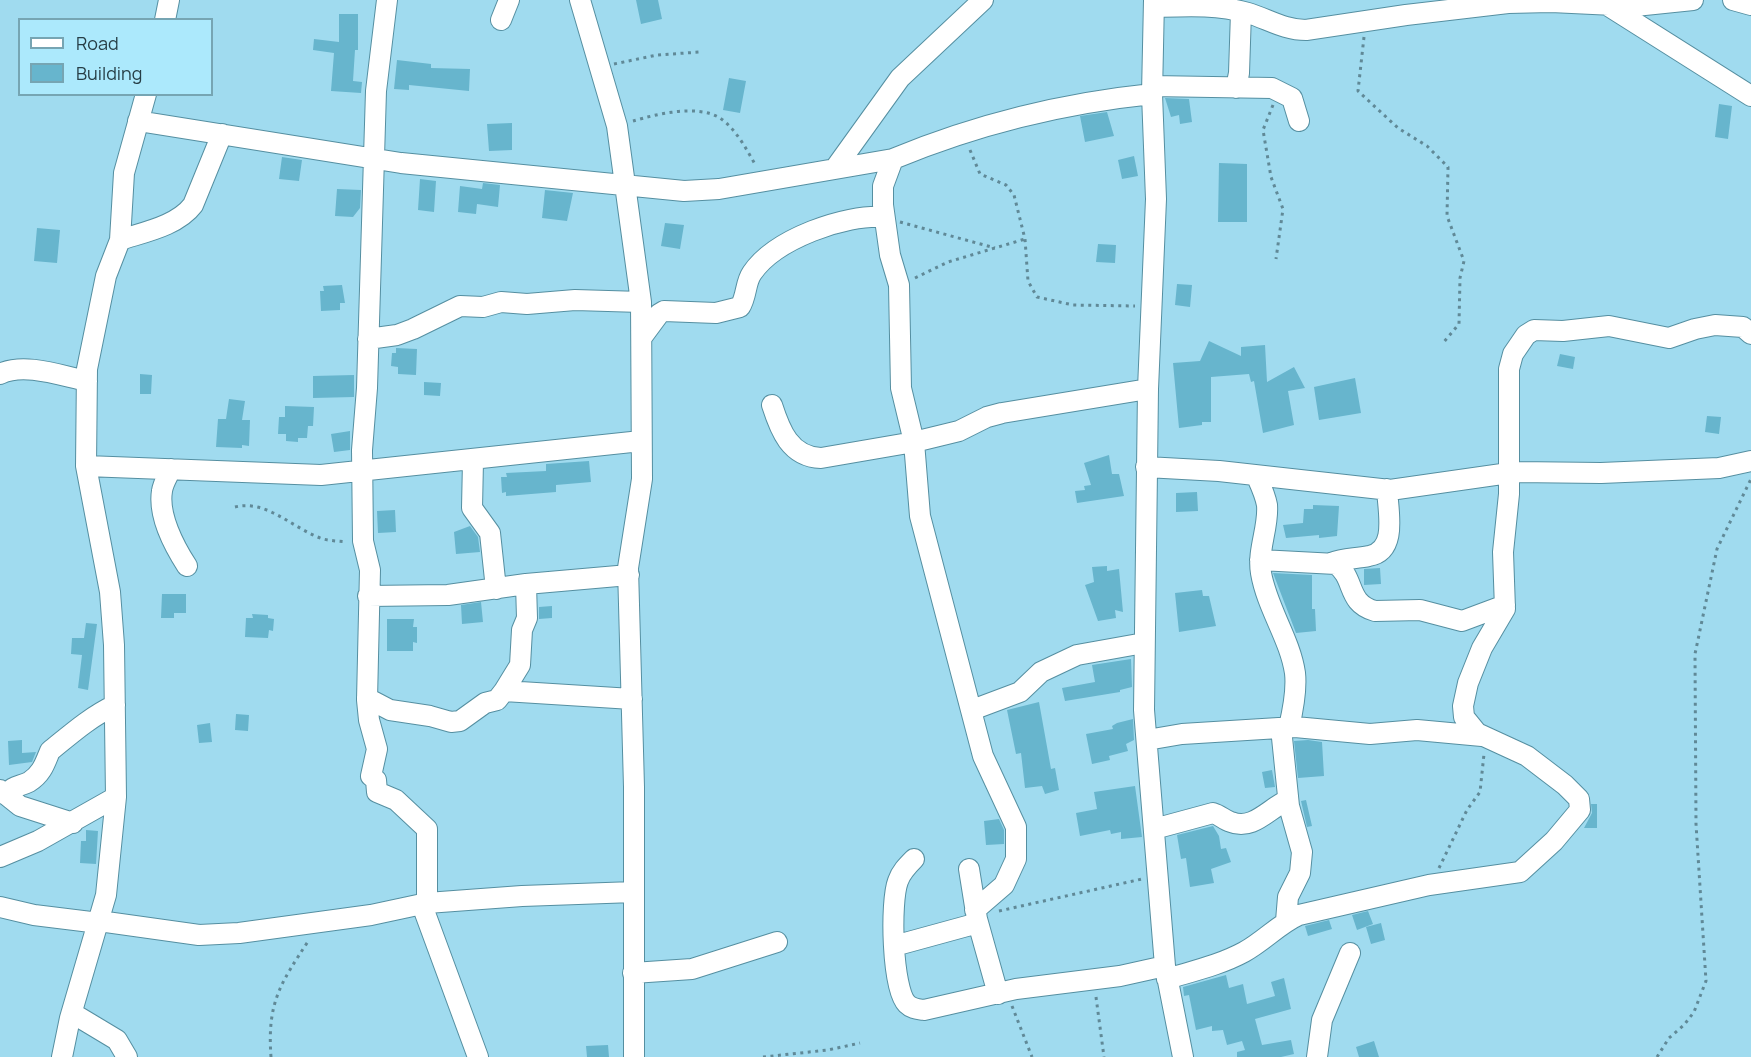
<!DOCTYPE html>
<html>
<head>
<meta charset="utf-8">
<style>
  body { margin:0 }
  #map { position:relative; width:1751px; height:1057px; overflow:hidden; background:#a0dbef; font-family:Manrope,sans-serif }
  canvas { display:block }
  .legend { position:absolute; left:18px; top:18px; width:195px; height:78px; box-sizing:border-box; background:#ace9fc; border:2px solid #76a5b3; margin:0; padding:8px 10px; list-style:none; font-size:18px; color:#263e46 }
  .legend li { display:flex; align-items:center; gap:12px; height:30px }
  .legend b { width:30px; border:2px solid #76a5b3 }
</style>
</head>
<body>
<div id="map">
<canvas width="1751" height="1057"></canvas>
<ul class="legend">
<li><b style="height:8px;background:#fff"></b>Road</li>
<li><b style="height:16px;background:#67b5cd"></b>Building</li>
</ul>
</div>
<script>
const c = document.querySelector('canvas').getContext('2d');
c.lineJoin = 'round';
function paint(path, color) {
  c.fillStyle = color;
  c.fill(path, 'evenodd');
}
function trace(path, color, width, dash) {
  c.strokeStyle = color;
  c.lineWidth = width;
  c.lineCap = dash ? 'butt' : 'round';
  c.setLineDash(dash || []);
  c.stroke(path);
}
paint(new Path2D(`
  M636 0H658L662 19 641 24Z
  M339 14H358V50H355L353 81 362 82 361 93 331 91 334 53 313 50 314 39 339 42Z
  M397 60 431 64V68L470 69 469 91 409 85V90L394 89Z
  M729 78 746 81 740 113 723 110Z
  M1165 98 1189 99 1192 122 1180 124 1179 115 1171 117Z
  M1719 104 1732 106 1728 139 1715 137Z
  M1107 112 1114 136 1085 142 1080 116Z
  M512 123V150L489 151 487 124Z
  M1134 156 1138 176 1122 179 1118 160Z
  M282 157 302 160 299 181 279 179Z
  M1219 163 1247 164V222H1218Z
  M420 179 436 181 434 212 418 210Z
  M483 183 500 185 498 207 477 204 476 214 458 212 460 186 482 189Z
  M337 189 361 190 360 208 353 217 335 216Z
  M545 190 573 193 567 221 542 218Z
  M665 223 684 225 680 249 661 246Z
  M37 228 60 230 57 263 34 261Z
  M1098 244 1116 245 1115 263 1096 262Z
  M1177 284 1192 285 1190 307 1175 305Z
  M342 285 345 303H340V310L321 311 320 291H324L323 286Z
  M1209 341 1241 356V347L1265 345 1267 382 1294 367 1305 388 1288 391 1294 425 1263 433 1254 381 1251 382 1249 374 1211 377V422H1202V425L1179 428 1173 363 1200 361Z
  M396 348 417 349 416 375 398 374V367L391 366 392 353H396Z
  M1560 354 1575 357 1573 369 1557 366Z
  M140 374 152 375 151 394H140Z
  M354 375V397L313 398V376Z
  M1355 378 1361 413 1319 420 1314 387Z
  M424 382 441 383 440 396 424 395Z
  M229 399 245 401 242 420H250L249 446 242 445V448L216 447 218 419H226Z
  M285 406 314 407 313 426H308L307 438H298V442L286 441V434H278L279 417H285Z
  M1707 416 1721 417 1719 434 1705 432Z
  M350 431V450L334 452 331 434Z
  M1109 455 1112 474H1119L1124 496 1077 503 1075 491 1085 490 1084 486 1091 485 1084 463Z
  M589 461 591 482 556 485V492L506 496V492L502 493 501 477H507L506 473 546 471V464Z
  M1197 492 1198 511 1176 512V493Z
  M1313 505 1339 506 1337 536 1319 538V535L1286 538 1283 525 1303 523 1304 509H1313Z
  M395 510 396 532 378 533 377 511Z
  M470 526 478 537 480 552 456 554 454 532Z
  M1107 566V571L1119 569 1123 612 1115 610 1116 618 1098 621 1085 585 1094 582 1092 567Z
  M1380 568 1381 584 1364 585V569Z
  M1273 573 1312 575V609H1315L1316 631 1296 633Z
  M1202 590 1203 596H1209L1216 626 1179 632 1175 593Z
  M162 594H186V613H174V618H161Z
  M481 602 483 622 462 624 461 605Z
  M552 606V618L539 619V607Z
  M252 614 268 615V618L274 619 273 631 269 630 268 638 245 637 246 618H253Z
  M387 619H414L413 627H417V643L413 642V651H387Z
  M86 623 97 624 88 690 78 688 82 655 71 654 72 638H84Z
  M1131 659 1132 687 1120 690V692L1065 701 1062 688 1095 682 1092 665Z
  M1039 702 1051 769 1055 768 1059 790 1045 794 1042 786 1025 788 1021 753 1016 754 1007 710Z
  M236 714 249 715 248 731 235 730Z
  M1133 719 1134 740 1126 744 1128 751 1109 756 1110 760 1092 764 1086 734 1113 729 1112 726 1117 723Z
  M210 723 212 742 199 743 197 725Z
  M22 740V753L36 752 32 762 9 765 8 741Z
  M1308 740 1322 742 1324 776 1298 778 1294 741Z
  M1272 770 1275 787 1265 788 1262 772Z
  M1135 786 1142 837 1121 839V832L1111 834 1110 830 1080 836 1076 813 1097 809 1094 792Z
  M1306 800 1312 826 1307 827 1301 801Z
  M1591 804H1597V828H1584L1592 813Z
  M999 819 1004 830V844L986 845 984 821Z
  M1213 826 1219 836 1221 849 1226 848 1231 862 1211 869 1214 883 1190 887 1186 858 1181 859 1177 835Z
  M86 830 98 831 96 864 80 863 81 841H86Z
  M1368 911 1373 924 1357 930 1352 915Z
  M1329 920 1332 929 1308 936 1305 926Z
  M1381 923 1385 940 1371 944 1366 927Z
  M1226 975 1229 988 1243 984 1247 1004 1275 996 1271 982 1284 978 1291 1009 1255 1019 1262 1045 1291 1040 1294 1054 1281 1057H1237V1052L1245 1050 1242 1041 1227 1045 1223 1030 1212 1031V1026L1196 1030 1189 995 1184 996 1183 987Z
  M1374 1041 1379 1057H1359L1356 1047Z
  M608 1045 609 1057H587L586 1046Z`), '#67b5cd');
const minor = new Path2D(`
  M387 0 376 91 367 388 362 450 363 541 370 570 367 700 369 720 377 749 371 776 376 780 377 792 396 800 427 829V903
  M580 0 617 126 641 302 642 479 628 568 634 787V1057
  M1154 0 1152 94 1156 199 1148 389 1144 710 1165 966 1183 1057
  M1733 0 1751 5
  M1607 5 1751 96
  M1154 7C1186 6 1216 4 1248 13 1268 19 1284 30 1306 30L1406 15 1508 3 1551 2 1635 6 1693 0
  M165 20 169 0
  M501 20 509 0
  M1152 86 1272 88 1292 98 1299 121
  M1236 88 1239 73 1241 12
  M138 121 401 163 684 191 719 189 893 159
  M836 167 900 78 983 0
  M120 240C144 232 177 226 193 205L222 134
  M642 337 659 314 664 311 716 313 740 307C747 296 745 283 752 273 775 239 845 214 884 217
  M368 339 397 335 413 329 460 306 483 307 501 302 527 304 575 300 641 302
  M0 374C24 362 62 376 87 381
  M772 405C780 430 790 457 821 458L914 442 959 431 987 417 1002 413 1148 389
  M473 461 472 508 490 533 496 589
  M86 466 321 475 641 441
  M1146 467 1219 471 1390 490 1516 472 1601 473 1719 468 1751 461
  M171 469C168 476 163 483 162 491 158 515 174 546 187 566
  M1256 475C1260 484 1265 494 1267 505 1269 527 1257 550 1261 573 1267 608 1290 639 1295 673 1297 691 1293 710 1289 727
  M1260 560 1336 564C1356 579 1346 603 1375 611L1420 610 1462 621 1505 605
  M1331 563C1344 558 1355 559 1369 556 1398 551 1388 511 1387 489
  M368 596 448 595 526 584 629 575
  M504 691 520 665 522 630 527 618 526 584
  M367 698 390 710 430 716 451 722 460 721 485 703 497 700 504 691 632 699
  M972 710 1020 692 1041 672 1077 655 1144 643
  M1281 728 1289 806 1302 852 1300 873 1288 897 1286 921
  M1147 740 1182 734 1295 727 1370 734 1417 730 1482 736
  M0 790 20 806 73 823
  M6 795C13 785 19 787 29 782 42 774 45 763 50 751 71 734 90 717 115 705
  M1154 829 1213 813C1220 815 1224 820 1231 822 1253 831 1269 808 1288 800
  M0 857 38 841 116 797
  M914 859C907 866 901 872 898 881 890 902 892 989 907 1004 912 1009 918 1009 924 1010L1016 989 1120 976 1165 966
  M969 869 977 919 998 994
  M422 905 478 1057
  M0 907 34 915 99 923
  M975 910 1004 885 1016 859V827L983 756 920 516 914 442 901 388 899 285 890 255 883 205V186L893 159C975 125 1064 103 1152 94
  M99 921 199 935 239 933 371 915 427 903 522 896 634 892
  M894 946 978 923
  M633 973 692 969 777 942
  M1167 979C1193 971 1220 965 1244 952 1264 941 1279 924 1299 915L1429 885 1520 872 1554 841 1580 810 1579 799 1565 785 1527 756 1477 733 1464 717 1463 706 1468 683 1482 648 1505 609 1503 552 1509 494V369L1513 354 1526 335 1534 330 1563 331 1609 326 1669 338 1695 329 1715 325 1743 327 1751 334
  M72 1013 117 1040 127 1057
  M62 1057 70 1018 106 895 116 797 114 645 110 592 86 466 87 369 106 276 120 240 124 173 146 94
  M1317 1057 1322 1020 1350 953`);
trace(minor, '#558fa1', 22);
trace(new Path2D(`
  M1364 37 1358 91 1398 128 1427 146 1448 167 1447 216 1464 261 1460 278 1459 324 1443 343
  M614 64 657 55 700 52
  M1273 105 1263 130 1271 177 1283 209 1276 259
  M633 121C657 114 697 104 720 118 736 129 747 150 756 166
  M970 150 980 174 1006 185 1014 195 1025 239 1028 281 1037 297 1073 305 1135 306
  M900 222 995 248
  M915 278 948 262 1025 239
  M235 507C267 499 293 529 323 539 331 541 339 541 347 542
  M1439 868 1467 810 1480 792 1484 754
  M999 911 1142 879
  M1096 997 1104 1057
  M1012 1006 1032 1057
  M271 1057C267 1003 280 984 309 940
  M763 1057 828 1050 860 1043
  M1657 1057 1669 1038 1684 1025 1694 1012 1706 981 1696 824 1695 654 1717 549 1751 479`), '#608997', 3, [3, 4.5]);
trace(minor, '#fff', 20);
</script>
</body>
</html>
